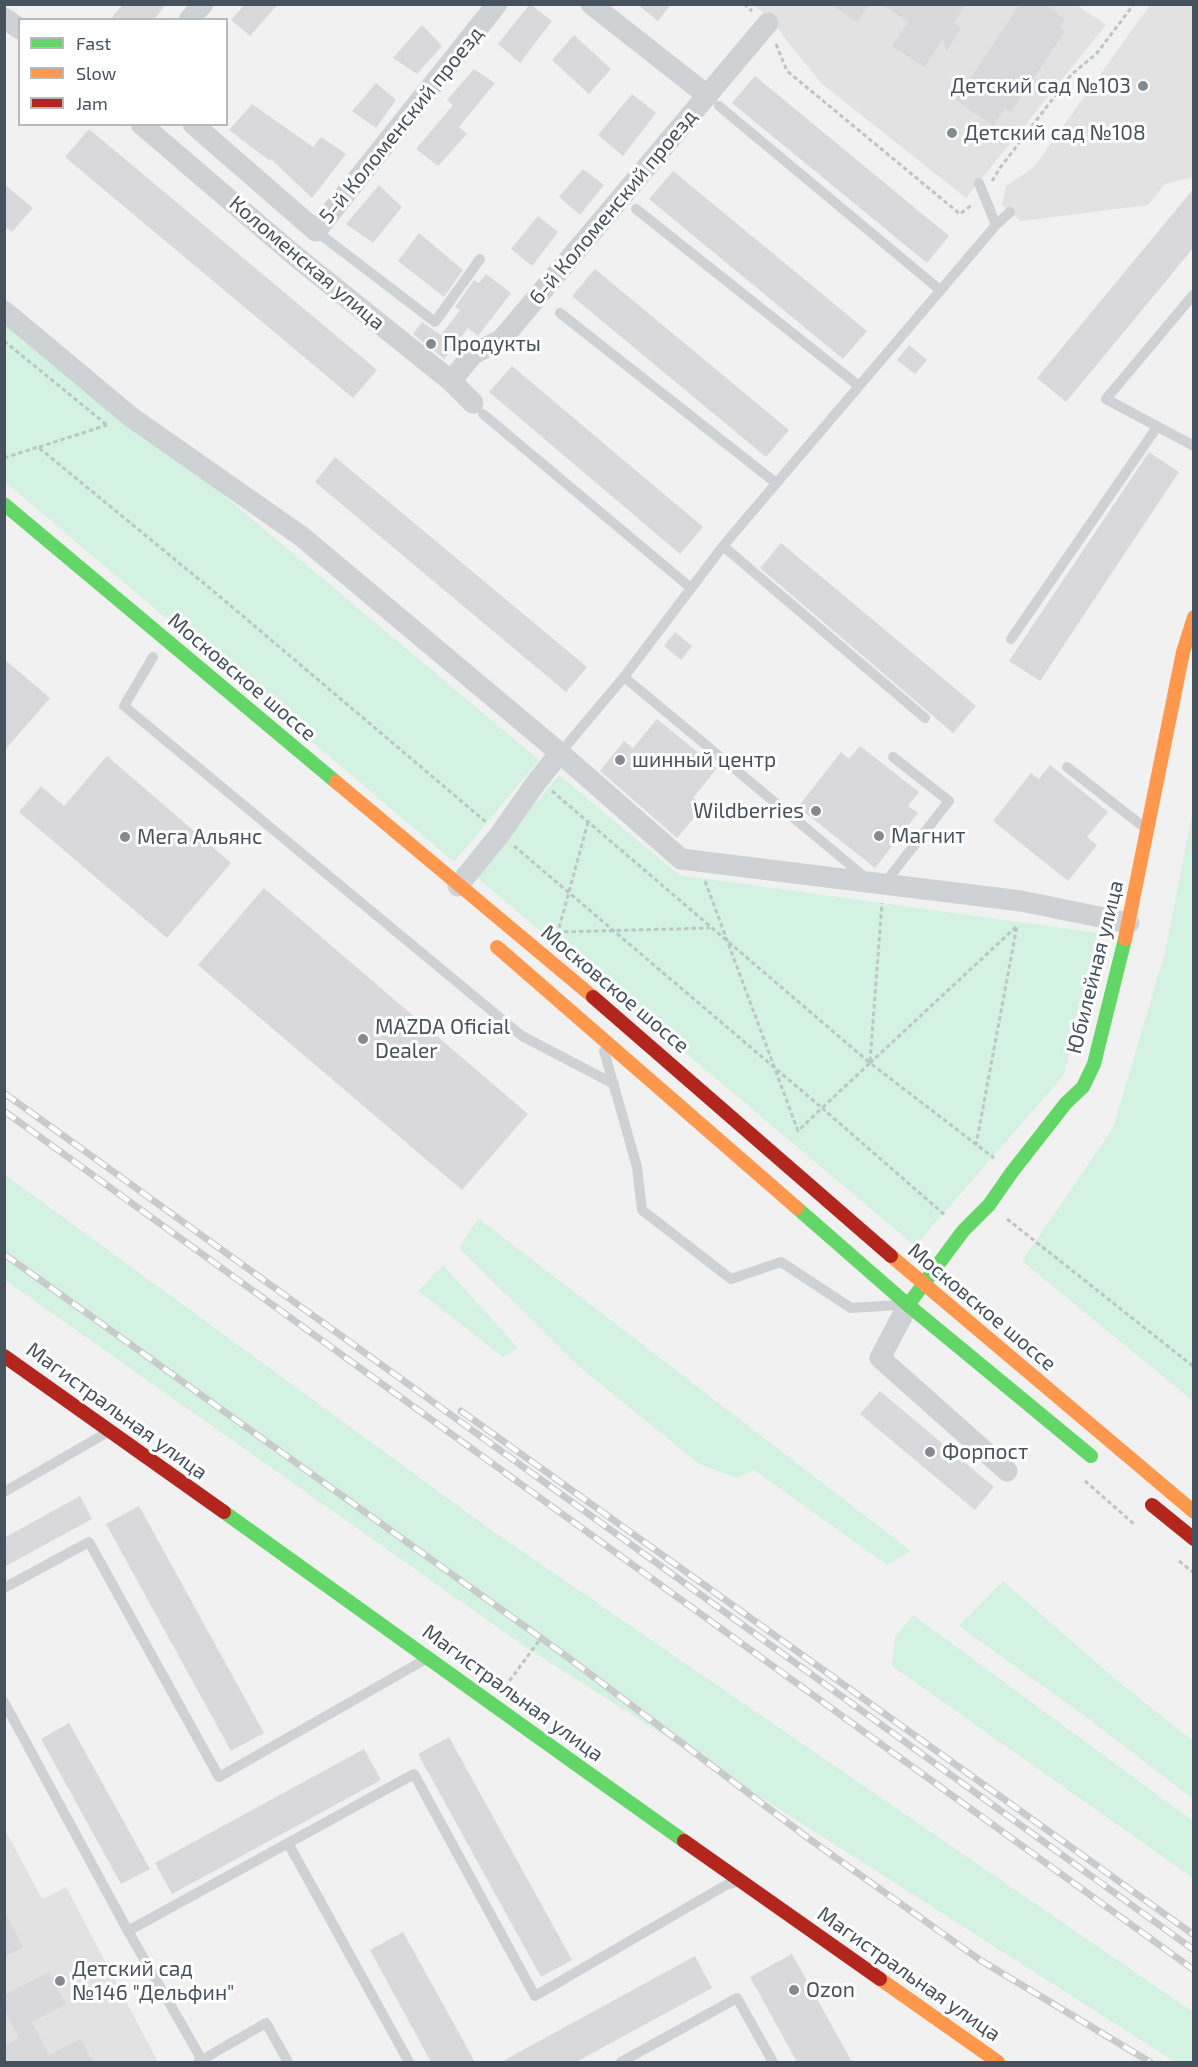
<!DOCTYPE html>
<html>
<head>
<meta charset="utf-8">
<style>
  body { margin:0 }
  #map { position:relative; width:1198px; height:2067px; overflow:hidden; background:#f2f1f1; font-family:"Exo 2",sans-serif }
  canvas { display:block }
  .frame { position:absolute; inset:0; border:6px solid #47525f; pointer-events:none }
  .legend { position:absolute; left:18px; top:18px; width:210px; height:108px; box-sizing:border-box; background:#fff; border:2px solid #b5babf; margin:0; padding:8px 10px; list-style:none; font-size:18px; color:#47525f }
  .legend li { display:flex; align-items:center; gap:12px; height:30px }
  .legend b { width:30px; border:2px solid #b5babf }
</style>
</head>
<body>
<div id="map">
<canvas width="1198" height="2067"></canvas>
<div class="frame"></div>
<ul class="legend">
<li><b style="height:8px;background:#63d668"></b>Fast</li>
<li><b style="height:8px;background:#ff974d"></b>Slow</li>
<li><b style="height:8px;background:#b3261e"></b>Jam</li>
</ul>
</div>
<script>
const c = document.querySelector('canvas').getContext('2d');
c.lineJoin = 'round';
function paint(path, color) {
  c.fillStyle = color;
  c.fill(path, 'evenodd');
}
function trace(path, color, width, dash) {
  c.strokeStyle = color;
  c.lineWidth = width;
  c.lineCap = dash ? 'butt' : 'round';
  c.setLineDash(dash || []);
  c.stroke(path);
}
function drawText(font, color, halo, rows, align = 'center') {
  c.font = font + ' "Exo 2",sans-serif';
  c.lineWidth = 6;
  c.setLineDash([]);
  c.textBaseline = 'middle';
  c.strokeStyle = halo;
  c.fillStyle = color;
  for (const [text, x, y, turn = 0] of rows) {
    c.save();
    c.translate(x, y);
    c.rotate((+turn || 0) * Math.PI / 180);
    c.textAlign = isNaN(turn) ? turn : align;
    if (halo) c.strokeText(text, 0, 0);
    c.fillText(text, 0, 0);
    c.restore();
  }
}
paint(new Path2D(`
  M753 5H1077L1106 25 966 198 821 83 787 41 770 18Z
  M1150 5H1193V177L1165 184 1148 205 1021 221 1002 205 1006 186 1034 167Z
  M4 1828 42 1899 66 1887 158 2062H5Z`), '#e3e2e3');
paint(new Path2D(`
  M4 311 539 760 454 862 5 482Z
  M559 775 679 875 1099 933 1064 1075 915 1246 475 876Z
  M1193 810V1401L1022 1261 1113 1128 1165 952Z
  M4 1174 494 1532 1193 2012V2062H1175L524 1646 5 1280Z
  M478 1218 911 1551 887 1565 754 1470 737 1478 699 1464 576 1364 459 1248Z
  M443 1265 518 1348 503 1357 418 1291Z
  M1003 1581 1114 1678 1193 1741V1799L1086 1717 959 1626Z
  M913 1615 1193 1821V1878L892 1666 895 1637Z`), '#d4f2e1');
paint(new Path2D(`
  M123 4H166L154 20H110Z
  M245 4H278L250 36 231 20Z
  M530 4 552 21 520 63 498 44Z
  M637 4H671L658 21Z
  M830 4H869L857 22Z
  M882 4H966L954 23 961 29 946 51 943 39 924 67 892 46 908 22Z
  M1020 4H1044L1065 19 1060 27 1065 31 1011 112 1005 108 993 126 956 100Z
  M422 25 442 46 417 74 393 58Z
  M574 35 611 69 589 94 552 60Z
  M474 69 495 83 459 127 467 134 438 166 416 149 453 105 447 100Z
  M755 76 949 236 927 263 732 103Z
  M376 83 396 100 376 128 352 111Z
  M632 94 656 113 623 156 598 135Z
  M252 104 313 147 321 137 346 154 312 198 271 159 270 161 229 130Z
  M89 129 377 370 353 398 65 157Z
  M583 169 604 185 580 215 559 197Z
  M673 171 867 331 843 359 649 199Z
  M4 184 33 208 12 232 4 226Z
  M379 185 402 207 373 243 346 224Z
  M1194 188V247L1066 402 1037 378Z
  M538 216 558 232 532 266 511 249Z
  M419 233 463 270 444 297 398 261Z
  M595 269 789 430 766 457 572 296Z
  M486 274 511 293 478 336 468 328 444 359 413 334 422 322 441 335 460 310 455 307 474 280 479 283Z
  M909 345 927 360 915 374 897 360Z
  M512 366 703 527 680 554 489 392Z
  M1149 452 1179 472 1040 681 1009 661Z
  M335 457 587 667 566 692 315 482Z
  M781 543 976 706 953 733 760 568Z
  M675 632 692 646 681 660 664 646Z
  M4 659 50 698 4 751Z
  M657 719 717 768 693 798 704 806 677 838 600 771 624 741 633 748Z
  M860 746 919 792 908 806 918 813 875 868 798 807 841 752 849 759Z
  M107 756 231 863 167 938 19 812 41 786 64 806Z
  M1050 765 1108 812 1087 837 1097 845 1068 881 993 821 1031 773 1039 779Z
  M264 888 528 1114 462 1190 198 965Z
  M880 1391 994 1487 975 1510 860 1414Z
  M80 1496 92 1519 4 1567V1538Z
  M139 1506 264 1733 231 1751 106 1524Z
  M69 1723 150 1869 121 1884 41 1739Z
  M449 1737 572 1960 541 1977 418 1754Z
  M364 1749 381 1780 172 1894 155 1863Z
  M4 1910 23 1947 4 1957Z
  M403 1932 475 2062H431L370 1950Z
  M792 1954 852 2062H797L750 1977Z
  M695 1956 712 1988 576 2062H501Z
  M49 1972 66 2004 32 2022 49 2055 81 2039 93 2062H4V2046L19 2038 4 2010V1995Z`), '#d9d9db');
trace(new Path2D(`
  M744 4 752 11
  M776 44 787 71 960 214 973 204
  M992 181 1000 168 1071 75 1097 53 1134 4
  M4 341 107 425
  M39 447 107 425
  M4 458 38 447 218 595 486 822
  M552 791 870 1063
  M588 822 558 932 710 928
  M514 846 822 1108 870 1063 994 1158
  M705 881 798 1131 822 1108 946 1216
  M870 1061 882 903
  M870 1063 1017 926 976 1145
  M1007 1219 1194 1367
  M1085 1481 1134 1524
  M1179 1561 1194 1573
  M505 1687 541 1638`), '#bbc7c5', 3, [4.5, 3]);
trace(new Path2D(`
  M719 106 940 290
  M979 183 996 225
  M636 209 859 386
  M316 231 435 322 480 259
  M1194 294 1106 399 1194 446
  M560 313 776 483
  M483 414 691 588
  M723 546 925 718
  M1011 639 1157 427
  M153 657 124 706 522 1036 614 1084
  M624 677 866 878
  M560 753 624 677 723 546 996 225 1010 212
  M1067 767 1145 828
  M884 884 949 801 893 757
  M604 1051 637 1167 642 1210 731 1279 781 1262 851 1308 897 1305
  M4 1492 108 1432
  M4 1588 89 1542 219 1777 426 1659
  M4 1702 128 1931 414 1774 535 1996 726 1885 737 1882
  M288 1843 409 2062
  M128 1931 202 2060
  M198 2062 266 2023 288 2062
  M621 2062 737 1998 773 2062`), '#cfd2d5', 10);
trace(new Path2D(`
  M591 4 708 96
  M4 18 20 29
  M189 20 203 4
  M141 124 294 255 451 381 473 403
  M193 124 316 231 497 4
  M4 311 131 417 301 536 560 753 681 859 1021 901 1129 923
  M451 381 473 354 501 340 768 23
  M458 886 500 834 538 780 560 753
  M908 1305 880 1358 1007 1471`), '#cfd2d5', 21);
trace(new Path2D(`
  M4 504 336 782
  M797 1208 908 1305 1091 1456
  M908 1305 963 1231 989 1205 1012 1172 1066 1103 1083 1087 1094 1064 1125 939
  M224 1512C377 1621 530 1732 684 1841`), '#63d668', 14);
trace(new Path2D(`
  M336 782 593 997
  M1125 939 1183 652 1194 617
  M497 947 797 1208
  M891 1256 1194 1512
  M880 1979 998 2062`), '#ff974d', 14);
trace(new Path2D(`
  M593 997 891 1256
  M4 1356 224 1512
  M1152 1505 1194 1539
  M684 1841 880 1979`), '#b3261e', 14);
const rail = new Path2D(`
  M4 1093 1194 1950
  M4 1111 1194 1970
  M4 1254 562 1653 808 1838 980 1960 1150 2062
  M461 1411 1194 1935`);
trace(rail, '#c8cacc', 7);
trace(rail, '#fff', 4.5, [14]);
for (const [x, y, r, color] of [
  [1143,86,6,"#838a92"],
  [952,133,6,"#838a92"],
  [431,344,6,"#838a92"],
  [620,760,6,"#838a92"],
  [816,811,6,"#838a92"],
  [879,836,6,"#838a92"],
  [125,837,6,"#838a92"],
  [363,1039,6,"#838a92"],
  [930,1452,6,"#838a92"],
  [60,1981,6,"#838a92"],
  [794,1990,6,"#838a92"]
]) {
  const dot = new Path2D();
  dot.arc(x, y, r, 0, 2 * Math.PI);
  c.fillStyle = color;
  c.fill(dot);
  trace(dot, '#fff', 2);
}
drawText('21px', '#47525f', '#fff', [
  ["Детский сад №103",1131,86,"right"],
  ["Детский сад №108",964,133],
  ["Продукты",443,344],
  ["шинный центр",632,760],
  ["Wildberries",804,811,"right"],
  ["Магнит",891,836],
  ["Мега Альянс",137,837],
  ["MAZDA Oficial",375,1027],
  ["Dealer",375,1051],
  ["Форпост",942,1452],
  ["Детский сад",72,1969],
  ["№146 \"Дельфин\"",72,1993],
  ["Ozon",806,1990]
], 'left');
drawText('21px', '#47525f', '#fff', [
  ["5-й Коломенский проезд",401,125,-51],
  ["6-й Коломенский проезд",613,207,-50],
  ["Коломенская улица",307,263,40],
  ["Московское шоссе",242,677,40],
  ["Юбилейная улица",1095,967,-76],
  ["Московское шоссе",615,989,40],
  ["Московское шоссе",982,1307,40],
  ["Магистральная улица",117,1411,36],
  ["Магистральная улица",513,1693,36],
  ["Магистральная улица",909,1974,35]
]);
</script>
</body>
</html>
